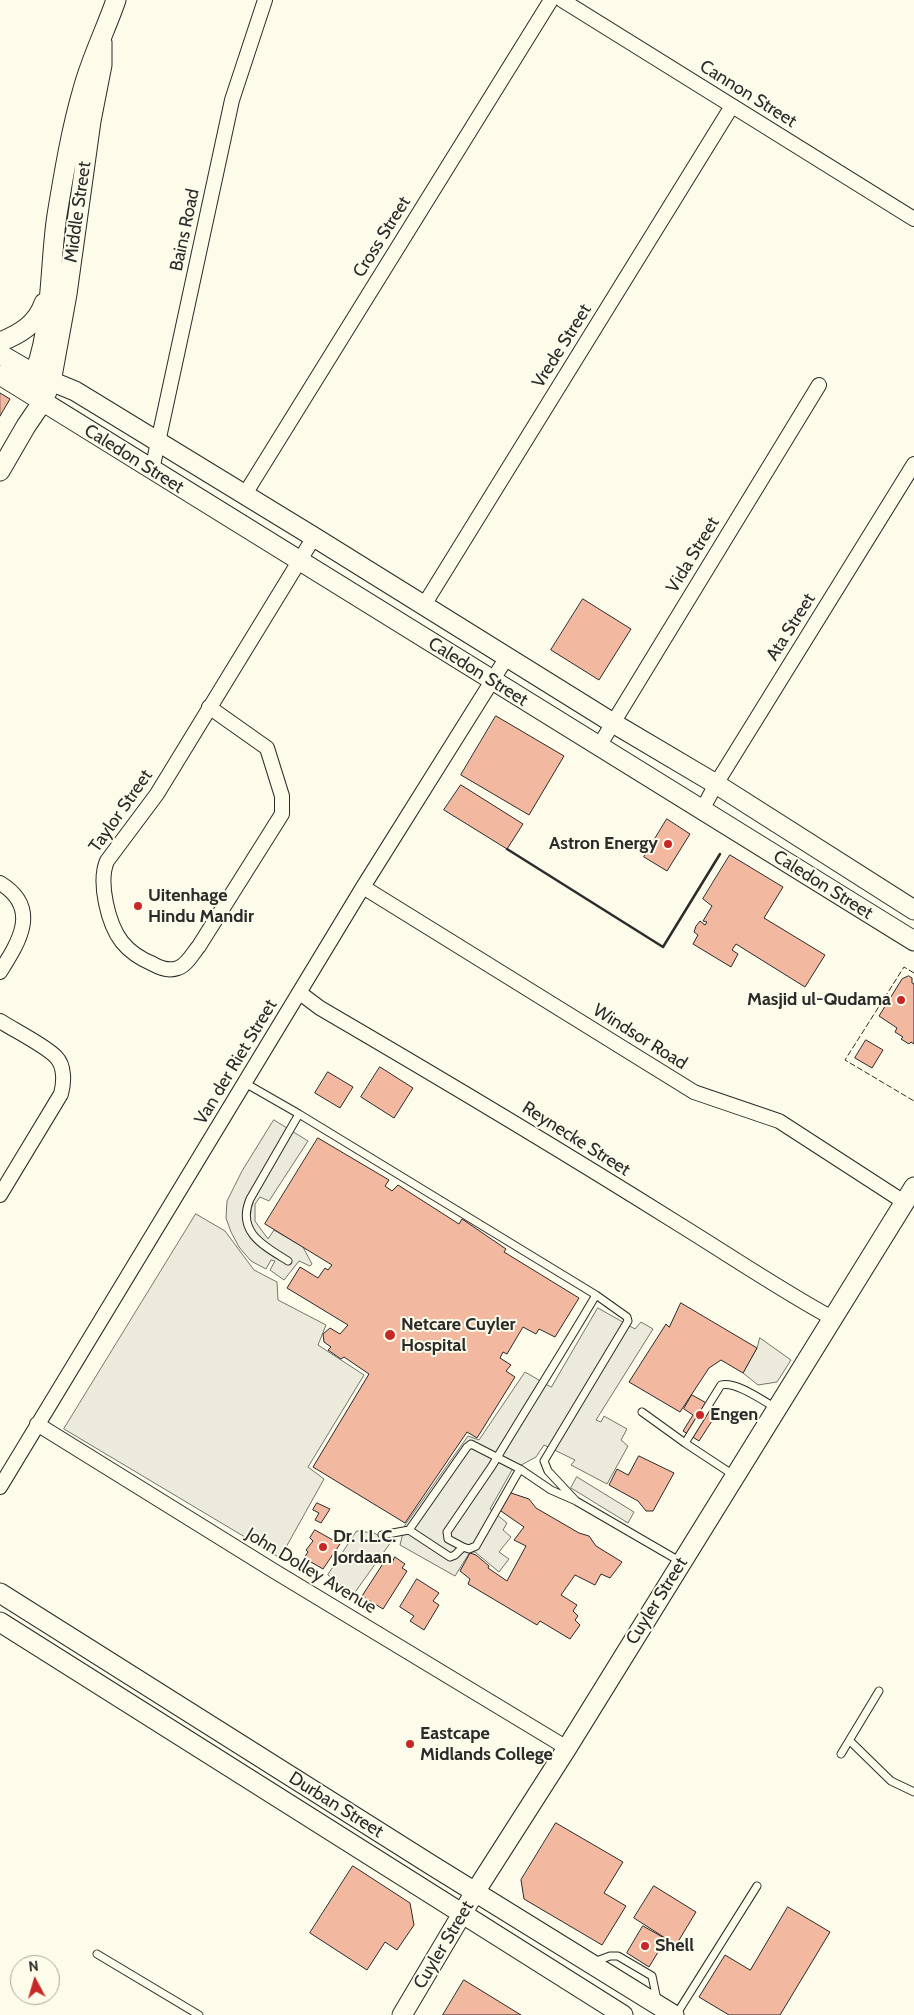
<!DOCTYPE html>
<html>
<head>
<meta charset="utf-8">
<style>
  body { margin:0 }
  #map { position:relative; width:914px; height:2015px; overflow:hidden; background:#fdfbea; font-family:Cabin,sans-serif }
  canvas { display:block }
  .north { position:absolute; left:10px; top:1955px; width:50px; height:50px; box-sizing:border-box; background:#fdfbea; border:1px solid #a9a89e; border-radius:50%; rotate:354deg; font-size:14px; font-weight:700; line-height:20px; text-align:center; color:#2b2b2b }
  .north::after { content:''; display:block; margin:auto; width:18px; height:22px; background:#c62828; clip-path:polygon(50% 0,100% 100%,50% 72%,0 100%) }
</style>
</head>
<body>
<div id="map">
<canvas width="914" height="2015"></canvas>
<div class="north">N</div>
</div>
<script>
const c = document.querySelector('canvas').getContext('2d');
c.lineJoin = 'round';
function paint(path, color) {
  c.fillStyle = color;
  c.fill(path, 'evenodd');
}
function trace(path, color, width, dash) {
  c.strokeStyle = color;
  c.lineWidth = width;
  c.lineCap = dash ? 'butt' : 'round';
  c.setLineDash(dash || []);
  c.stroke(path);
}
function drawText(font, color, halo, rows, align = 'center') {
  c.font = font + ' Cabin,sans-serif';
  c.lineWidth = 4;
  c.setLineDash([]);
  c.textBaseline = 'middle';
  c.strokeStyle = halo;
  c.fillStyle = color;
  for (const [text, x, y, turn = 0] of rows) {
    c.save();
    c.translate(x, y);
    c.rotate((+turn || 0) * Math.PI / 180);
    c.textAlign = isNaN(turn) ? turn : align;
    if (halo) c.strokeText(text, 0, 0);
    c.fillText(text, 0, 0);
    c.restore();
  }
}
const green = new Path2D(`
  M196 1214 225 1231 254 1270 277 1282 278 1300 326 1325 318 1345 364 1375 308 1467 324 1479 280 1558 64 1429Z`);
paint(green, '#ecebdb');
trace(green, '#74746e', 1);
const parking = new Path2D(`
  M274 1120 308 1141 269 1201 260 1197 255 1204V1221L268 1239 274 1230 303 1247 312 1264 310 1266 299 1261 284 1280 270 1270 275 1261 271 1260 266 1269 251 1261 239 1247 231 1232 226 1218 227 1201 242 1171Z
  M598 1308 635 1329 641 1322 653 1329 596 1420 601 1422 604 1416 627 1429 621 1440 628 1446 607 1484 571 1465 575 1460 544 1445 536 1457 512 1470 490 1509 507 1523 503 1530 511 1537 499 1552 509 1559 499 1572 475 1552H470L455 1576 400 1545 405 1525 468 1436 479 1440 525 1372 551 1387Z
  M760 1338 791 1360 777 1382 758 1385 743 1373 757 1348Z
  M577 1477 634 1512 628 1523 571 1488Z
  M357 1531 374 1533 391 1542 353 1595 328 1575Z`);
paint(parking, '#eceadb');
trace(parking, '#74746e', 1);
const building = new Path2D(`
  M0 393 10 399 0 416Z
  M583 599 631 629 599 680 551 650Z
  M496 716 564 756 529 815 461 775Z
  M461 785 523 824 507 849 444 810Z
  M667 819 690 834 667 871 644 857Z
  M730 855 783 887 764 918 825 955 805 987 736 944 732 950 738 954 731 967 693 944 698 935 694 932 696 926 700 921 705 925 707 922 703 921 712 906 703 899Z
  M909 976 912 978V983L914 984V1044L911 1042 909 1044 901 1039 903 1037 895 1032 897 1028 879 1016 902 979Z
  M866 1040 883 1050 872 1068 855 1058Z
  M380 1067 413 1088 394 1118 361 1097Z
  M328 1072 353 1087 340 1108 315 1093Z
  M318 1138 389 1180 385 1186 392 1191 398 1185 459 1224 462 1219 506 1249 504 1252 579 1298 555 1337 539 1329 536 1334 523 1327 507 1354 503 1352 500 1358 511 1365 506 1371 515 1377 477 1438 467 1432 405 1523 313 1467 369 1374 344 1357 341 1359 328 1350 331 1347 324 1342 323 1334 330 1328 340 1334 348 1325 287 1288 300 1267 318 1278 325 1268 328 1270 332 1265 265 1224Z
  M681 1303 757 1348 743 1373 721 1360 709 1368 680 1412 629 1382 666 1324 669 1327Z
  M692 1395 719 1410 699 1441 683 1431 693 1415 684 1409Z
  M639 1456 674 1473 653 1511H646L638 1501 609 1485 617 1469 628 1475Z
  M508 1492 529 1499 536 1508 579 1533 589 1536 596 1546 622 1562 610 1578 601 1574 595 1585 575 1575 561 1595 577 1605 573 1611 578 1616 575 1620 580 1625 570 1639 540 1621 537 1625 468 1584 470 1579 460 1571 470 1553 476 1555 489 1566 488 1568 507 1581 526 1546 514 1540 524 1527 498 1509Z
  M317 1503 330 1509 321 1523 315 1520 319 1513 313 1510Z
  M315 1530 340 1544 323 1569 304 1558 308 1552 306 1550 313 1541 310 1538Z
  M395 1557 405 1564 402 1568 407 1571 383 1609 362 1596 386 1559 392 1562Z
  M417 1579 439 1593 433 1601 439 1605 424 1630 410 1621 414 1616 400 1607Z
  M556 1823 623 1862 604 1893 626 1906 602 1945 524 1899 521 1880Z
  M353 1866 410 1903 414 1925 397 1950 385 1942 367 1970 310 1933Z
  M654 1886 696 1912 676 1945 634 1918Z
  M788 1907 830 1932 780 2015H729L699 1997 725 1955 750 1970Z
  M643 1926 666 1939 649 1967 627 1953Z
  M464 1980 521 2015H443Z`);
paint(building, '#f2b8a0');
trace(building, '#2b2b2b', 1);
const lane = new Path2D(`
  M245 1083 299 1114
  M288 1261C264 1246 236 1232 250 1199L299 1114 596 1295
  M642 1412 685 1443 721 1385C736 1381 763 1401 776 1408
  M685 1443 735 1476
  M576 1501 548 1471 544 1461 628 1321 627 1317 596 1295C562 1353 526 1409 492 1466L447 1532 448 1539 463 1547 455 1555 450 1557 409 1530 467 1447 471 1444 520 1469 551 1490 576 1501 681 1562
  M382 1535 409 1530
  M463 1547 469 1549 476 1546 520 1469
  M850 1741 891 1781 914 1792
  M841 1754 879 1691
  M97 1954 199 2015
  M594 1962 610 1956H618L652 1976 657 2000
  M676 2015 757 1886`);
const street = new Path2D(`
  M562 0 914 219
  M152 470 232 100 265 0
  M245 494 551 0
  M424 605 732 106
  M209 707 267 748 282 796V814L199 946C193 953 187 965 178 968 170 971 160 968 153 964 141 959 130 952 122 942 108 924 98 882 107 861L157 794 314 537
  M599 746 819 385
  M702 810 716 784 914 464
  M0 883C41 908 19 942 0 972
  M363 887 694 1092 779 1121 904 1202
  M300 993 320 1008C440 1078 559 1149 677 1223 729 1255 779 1289 832 1318
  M0 1021C14 1030 46 1046 56 1057 65 1066 64 1083 61 1094L0 1195
  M37 1424 274 1571 567 1748
  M0 1487 363 887 507 657`);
const secondary = new Path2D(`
  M0 342C20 334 37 324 44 303
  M0 354 36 375 75 391 98 405 314 537 613 723 716 784 914 910
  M0 375 914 941
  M30 383C53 338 49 266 57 215 64 173 71 130 83 89 91 59 106 29 116 0
  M0 471 26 426 43 401 51 382 67 294 91 121 102 65V42
  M0 1593 433 1866 674 2015
  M0 1622 623 2015
  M402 2015 475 1892 567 1748 914 1187`);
trace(lane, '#2b2b2b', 9);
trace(street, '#2b2b2b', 16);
trace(secondary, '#2b2b2b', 21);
trace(lane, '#fdfbea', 7);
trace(street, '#fdfbea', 14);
trace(secondary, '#fdfbea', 19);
trace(new Path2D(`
  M914 973 904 967 845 1060 914 1101`), '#2b2b2b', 1, [6, 2.5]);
trace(new Path2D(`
  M507 849 663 947 720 854`), '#2b2b2b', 2.5);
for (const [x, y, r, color] of [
  [668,844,5,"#c62828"],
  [138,906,5,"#c62828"],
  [901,1000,5,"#c62828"],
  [390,1335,6,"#c62828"],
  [700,1415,5,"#c62828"],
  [323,1547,5,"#c62828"],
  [410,1744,5,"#c62828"],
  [645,1946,5,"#c62828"]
]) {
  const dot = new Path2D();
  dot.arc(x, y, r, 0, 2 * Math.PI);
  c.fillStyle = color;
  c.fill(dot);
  trace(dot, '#fdfbea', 2);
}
drawText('18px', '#2b2b2b', '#fdfbea', [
  ["Cannon Street",748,94,32],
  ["Middle Street",78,212,-82],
  ["Bains Road",185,230,-78],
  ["Cross Street",382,237,-58],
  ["Vrede Street",562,346,-58],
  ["Caledon Street",134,459,32],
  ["Vida Street",693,555,-59],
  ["Ata Street",791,627,-58],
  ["Caledon Street",478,672,32],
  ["Taylor Street",121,811,-55],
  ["Caledon Street",823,885,32],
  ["Windsor Road",640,1037,32],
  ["Van der Riet Street",236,1062,-59],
  ["Reynecke Street",576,1139,32],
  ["John Dolley Avenue",311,1571,31],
  ["Cuyler Street",657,1601,-58],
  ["Durban Street",336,1805,32],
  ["Cuyler Street",444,1945,-59]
]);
drawText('bold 18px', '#2b2b2b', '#fdfbea', [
  ["Astron Energy",658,844,"right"],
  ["Uitenhage",148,896],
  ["Hindu Mandir",148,917],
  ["Masjid ul-Qudama",891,1000,"right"],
  ["Netcare Cuyler",401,1325],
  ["Hospital",401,1346],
  ["Engen",710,1415],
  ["Dr. I.L.C.",333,1537],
  ["Jordaan",333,1558],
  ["Eastcape",420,1734],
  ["Midlands College",420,1755],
  ["Shell",655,1946]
], 'left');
</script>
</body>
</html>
